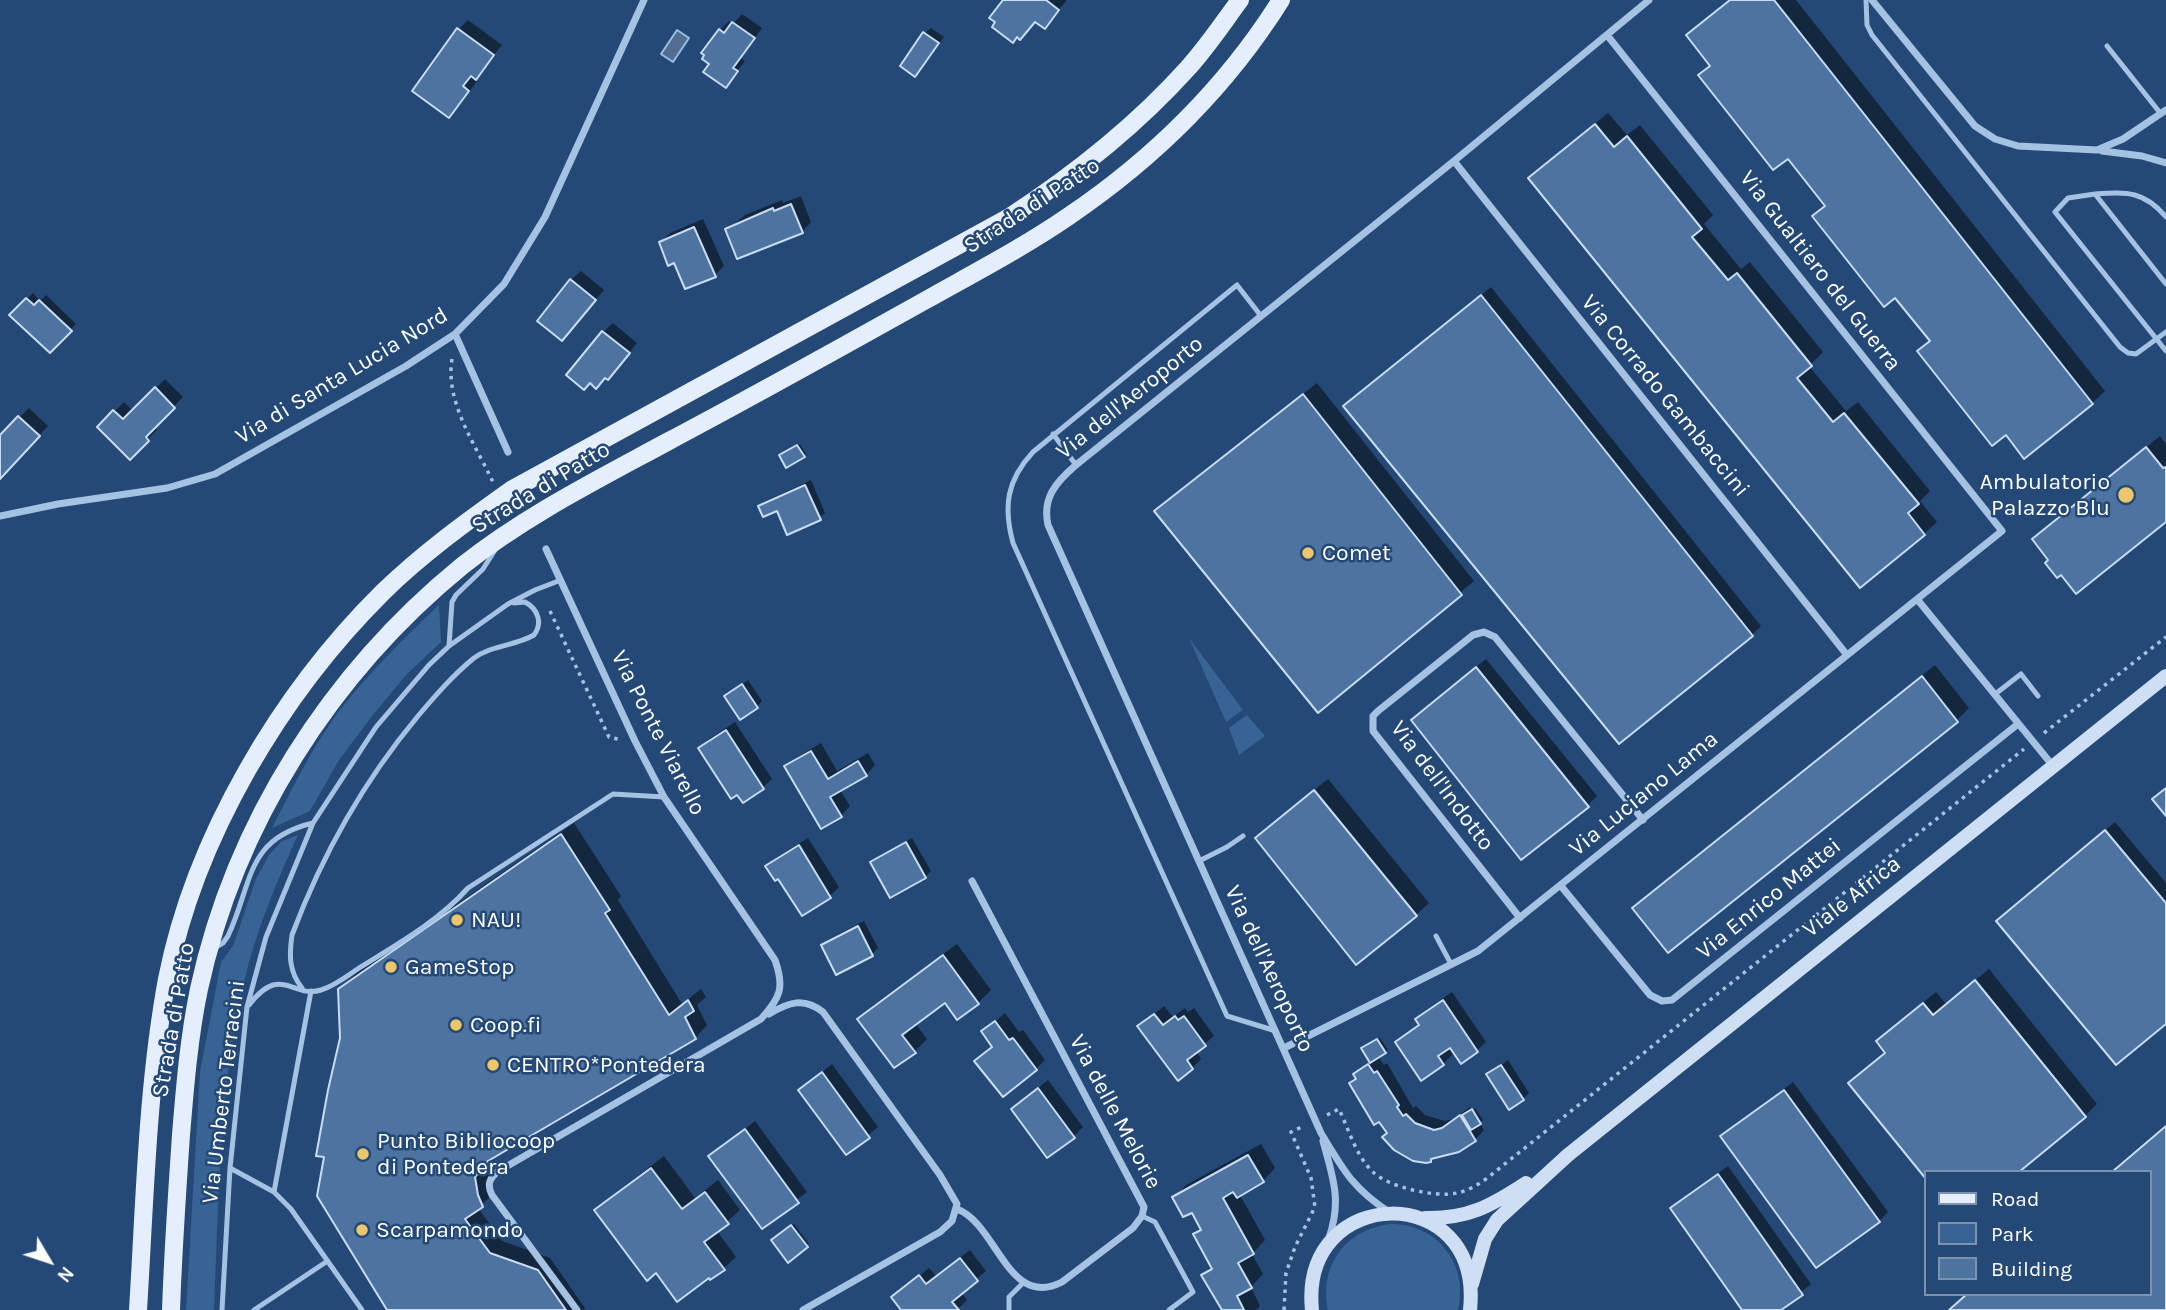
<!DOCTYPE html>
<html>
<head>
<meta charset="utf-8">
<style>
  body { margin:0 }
  #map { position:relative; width:2166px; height:1310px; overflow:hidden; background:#244977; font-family:Karla,sans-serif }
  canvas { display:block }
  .legend { position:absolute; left:1924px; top:1170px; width:228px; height:126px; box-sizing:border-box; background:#244977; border:2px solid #7c92ad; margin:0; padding:9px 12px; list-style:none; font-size:21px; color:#fff }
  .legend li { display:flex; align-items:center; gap:14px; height:35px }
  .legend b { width:35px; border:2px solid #7c92ad }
  .north { position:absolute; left:14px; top:1226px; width:70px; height:70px; -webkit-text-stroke:5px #244977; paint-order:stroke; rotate:129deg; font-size:19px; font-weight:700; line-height:28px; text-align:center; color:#fff }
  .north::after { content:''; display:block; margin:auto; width:24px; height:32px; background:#fff; clip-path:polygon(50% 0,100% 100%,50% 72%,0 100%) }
</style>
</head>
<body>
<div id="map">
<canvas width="2166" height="1310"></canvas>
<ul class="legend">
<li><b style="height:9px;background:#e5eefc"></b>Road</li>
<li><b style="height:19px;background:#386395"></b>Park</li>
<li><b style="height:19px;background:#4d73a1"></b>Building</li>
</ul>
<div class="north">N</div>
</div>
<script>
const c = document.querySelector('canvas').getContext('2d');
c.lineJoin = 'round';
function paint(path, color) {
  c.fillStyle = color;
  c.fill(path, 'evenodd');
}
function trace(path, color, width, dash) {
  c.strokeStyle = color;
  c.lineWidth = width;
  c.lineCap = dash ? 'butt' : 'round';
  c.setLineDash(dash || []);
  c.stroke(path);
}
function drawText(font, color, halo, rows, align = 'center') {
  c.font = font + ' Karla,sans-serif';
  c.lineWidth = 5;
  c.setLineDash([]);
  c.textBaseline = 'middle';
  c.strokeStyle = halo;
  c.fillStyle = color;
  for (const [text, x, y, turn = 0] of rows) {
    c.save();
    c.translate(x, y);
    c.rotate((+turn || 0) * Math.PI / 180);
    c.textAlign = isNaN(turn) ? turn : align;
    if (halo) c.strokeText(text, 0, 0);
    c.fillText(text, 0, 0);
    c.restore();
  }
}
paint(new Path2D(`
  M439 605 441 642 407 674 372 716 339 760 310 811 272 828C292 789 313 746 339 711 369 673 404 638 439 605Z
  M1189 638 1243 710 1226 722Z
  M1247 715 1265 736 1239 755 1229 728Z
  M298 835C278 878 259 924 247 970 219 1080 219 1197 214 1310H186L200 1072 221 962 233 946 256 879 269 855 282 841Z
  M1391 1224C1438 1224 1469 1265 1458 1310H1328C1319 1265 1346 1229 1391 1224Z`), '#386395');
const water = new Path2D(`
  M677 30 689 38 673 62 661 54Z`);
paint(water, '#526d8f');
trace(water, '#9abde4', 2);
paint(new Path2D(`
  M1005 0H1067L1044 27 1036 20 1020 38Z
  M1729 0H1796L2105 391 2092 403 1931 340 1895 295 1815 216 1826 205 1688 35Z
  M742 14 762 28 741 58 745 61 726 86 711 63 720 30 729 21 733 24Z
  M468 20 502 45 474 79 477 81 458 107 449 116 414 91 459 29Z
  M931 28 944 37 921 69 925 33Z
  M1608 113 1627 135 1640 125 1713 215 1704 224 1741 269 1750 262 1823 352 1809 366 1846 411 1858 402 1930 491 1920 501 1937 522 1924 534 1531 178Z
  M801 196 811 222 802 232 727 230 745 215 782 200 783 203Z
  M703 219 724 266 715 275 686 287 675 261 661 242 670 233Z
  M581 271 604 290 562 339 571 280Z
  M1491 287 1761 626 1752 635 1355 397Z
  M33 293 40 301 46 295 76 324 50 351 12 315Z
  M613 323 637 343 617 368 603 332Z
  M165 379 183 397 154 427 157 430 130 457 99 427 124 402 133 411Z
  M1317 383 1474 581 1318 711 1156 511 1169 499Z
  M29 408 48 426 0 477V437Z
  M2160 436 2166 444V520L2050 560 2034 539Z
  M800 444 806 454 804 456 783 453Z
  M811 480 825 513 819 518 760 507 766 501Z
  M1486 659 1597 796 1588 805 1422 711Z
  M1935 665 1969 708 1957 720 1668 951 1634 908 1647 895Z
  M748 680 762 701 757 707 726 696Z
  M735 722 772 779 762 788 700 748 709 739Z
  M821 743 837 771 868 753 875 765 866 775 840 790 850 806 841 816 787 767 796 758Z
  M1328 779 1429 903 1416 915 1270 826Z
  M2115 822 2166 883V1021L2007 912Z
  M574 823 621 896 618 900 682 1004 701 989 706 997 697 1005 707 1025 695 1038 492 1156 487 1163 494 1193 478 1208 502 1241 550 1258 585 1308 583 1310H389L342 1038 340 989 353 976Z
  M808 838 839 887 830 896 803 914 779 876 768 866 777 857Z
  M912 838 931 871 925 877 872 862 878 857Z
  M864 921 878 948 872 954 837 973 823 945 829 939Z
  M957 944 991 990 978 1003 957 1018 945 1001 915 1023 927 1039 914 1052 860 1019 872 1006Z
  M1989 969 2097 1104 2085 1116 1926 1172V1177L1850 1083 1886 1051 1878 1041 1890 1029 1936 992 1946 1004Z
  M1452 992 1486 1042 1476 1051 1455 1052 1443 1064 1422 1078 1397 1042 1420 1023 1417 1019 1426 1010Z
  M1164 1006 1173 1017 1185 1008 1188 1012 1194 1008 1214 1036 1196 1051 1201 1059 1192 1068 1140 1026Z
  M1005 1013 1019 1032 1023 1030 1045 1060 1036 1069 994 1046 983 1032Z
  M1380 1038 1388 1050 1378 1056 1384 1065 1387 1063 1413 1108 1416 1106 1425 1115 1445 1121 1453 1119 1470 1107 1472 1110 1475 1108 1483 1120 1480 1123 1484 1130 1475 1140 1434 1157 1431 1161 1389 1133 1352 1083 1357 1078 1355 1074 1371 1061 1366 1046Z
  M1508 1060 1529 1093 1523 1099 1488 1075Z
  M832 1064 878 1127 847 1153 800 1090Z
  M1048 1080 1083 1127 1074 1136 1013 1109Z
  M1793 1082 1888 1212 1879 1221 1722 1137Z
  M755 1121 807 1192 762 1227 711 1156Z
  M1261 1144 1275 1168 1263 1181 1240 1195 1265 1240 1252 1254 1263 1274 1251 1287 1260 1306 1256 1310H1224L1203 1275 1212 1266 1195 1234 1202 1227 1192 1211 1174 1198 1186 1185Z
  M664 1156 695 1198 718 1180 740 1210 717 1231 736 1257 723 1269 657 1271 597 1210 609 1198Z
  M1728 1166 1811 1284 1778 1310H1744L1672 1208 1681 1199Z
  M794 1224 809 1244 807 1246 776 1238Z
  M970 1250 986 1271 961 1292 967 1300 957 1310H903L893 1297 929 1268 936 1276Z`), '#0007');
const building = new Path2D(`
  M1003 0H1046L1059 10 1045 29 1035 22 1020 40 1017 37 1013 43 992 27 995 22 989 18Z
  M1730 0H1774L2093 404 2024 459 2006 435 1992 446 1917 351 1930 341 1895 298 1884 307 1812 216 1825 206 1788 159 1773 170 1698 75 1710 66 1686 35Z
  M732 22 755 38 733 68 738 71 726 88 703 72 709 64 702 59 704 55 701 53 719 29 724 33Z
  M457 28 494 55 476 80 471 76 463 86 469 91 449 118 412 91Z
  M923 32 939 43 915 77 900 66Z
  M1595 124 1614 147 1627 136 1702 229 1692 237 1728 280 1737 273 1812 366 1797 378 1833 422 1844 413 1919 504 1908 513 1925 535 1860 588 1528 178Z
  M791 204 803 233 737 259 725 229 773 208 774 211Z
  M694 227 716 277 685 289 674 263 668 266 659 242Z
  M570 279 596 300 562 341 537 321Z
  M1481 295 1753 636 1619 744 1343 406Z
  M26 298 34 305 39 300 72 331 50 353 9 315Z
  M602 331 630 353 608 380 605 378 596 389 590 383 584 390 566 375Z
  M155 387 175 408 146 437 149 441 130 460 97 427 113 410 123 419Z
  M1303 394 1462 595 1318 713 1154 511Z
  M18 416 40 436 0 479V435Z
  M797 445 805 457 786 468 779 455Z
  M2146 447 2163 468 2166 467V522L2076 594 2061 575 2057 578 2045 563 2048 560 2032 539Z
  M805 485 821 520 787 535 777 511 763 517 758 506Z
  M1476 667 1589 807 1521 860 1411 720Z
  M1922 676 1958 722 1668 953 1632 908Z
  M742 684 758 708 740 720 724 696Z
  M726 730 764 789 743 803 737 795 731 799 698 748Z
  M811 751 828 779 858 761 867 776 830 797 842 817 821 829 784 766Z
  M2166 788V816L2152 799Z
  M1314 790 1417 916 1356 965 1255 838Z
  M2105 830 2166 903V1024L2116 1065 1996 921Z
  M561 834 610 910 605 913 669 1015 688 1000 694 1011 685 1017 696 1039 488 1161 475 1177 478 1195 483 1207 465 1219 490 1253 538 1270 566 1310H387L317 1196 324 1157 316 1156 328 1090 340 1038 338 989Z
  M906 842 926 878 890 898 870 862Z
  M799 845 831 898 802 916 778 879 775 881 765 866Z
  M858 926 873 956 836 975 821 945Z
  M943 955 979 1004 957 1020 945 1003 902 1035 916 1053 894 1068 857 1019Z
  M1975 980 2086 1117 2019 1172H1926V1179L1848 1083 1885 1053 1876 1041 1923 1003 1933 1015Z
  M1443 1000 1478 1052 1461 1064 1450 1048 1438 1056 1444 1065 1421 1081 1395 1042 1419 1025 1415 1019Z
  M1154 1014 1163 1025 1175 1016 1178 1020 1184 1016 1206 1046 1187 1060 1193 1069 1178 1081 1137 1026Z
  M995 1021 1009 1040 1013 1038 1037 1070 1003 1097 974 1061 992 1047 981 1031Z
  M1377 1039 1386 1053 1370 1063 1361 1048Z
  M1368 1064 1374 1073 1377 1071 1399 1105 1397 1107 1403 1116 1406 1114 1415 1123 1434 1130 1442 1128 1460 1115 1476 1141 1459 1152 1431 1159V1162L1426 1163 1413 1161 1394 1150 1382 1137 1387 1133 1379 1122 1374 1125 1349 1083 1356 1079 1353 1074Z
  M1501 1065 1524 1100 1509 1110 1486 1074Z
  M822 1072 870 1138 846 1155 798 1090Z
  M1038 1088 1075 1138 1047 1158 1011 1109Z
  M1784 1090 1880 1222 1816 1268 1720 1136Z
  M1472 1109 1481 1124 1471 1130 1462 1115Z
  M2166 1126V1310H1949L1967 1294H2150V1172H2112Z
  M745 1129 799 1203 762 1229 708 1156Z
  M1248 1155 1264 1182 1237 1198 1233 1192 1223 1198 1254 1254 1238 1263 1252 1288 1237 1296 1244 1310H1222L1201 1275 1212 1269 1193 1234 1201 1230 1192 1213 1183 1217 1172 1197Z
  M651 1168 682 1209 705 1192 729 1224 704 1242 725 1270 710 1280 709 1278 677 1302 656 1273 647 1281 594 1210Z
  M1718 1174 1803 1295 1781 1310H1742L1670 1208Z
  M791 1225 808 1247 788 1263 771 1240Z
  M960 1258 978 1281 952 1302 959 1310H901L891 1297 919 1275 926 1284Z`);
paint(building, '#4d73a1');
trace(building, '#c8dcf3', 2);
trace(new Path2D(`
  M452 359C445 402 475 444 493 482
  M550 611 609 737 622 740
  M2044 733 2166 637
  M1327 1115 1339 1109C1349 1130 1356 1156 1373 1172 1388 1187 1436 1198 1457 1193 1468 1191 1477 1185 1486 1179L2024 749
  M1284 1310 1286 1273 1295 1247 1315 1207 1311 1178 1291 1132 1304 1126`), '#a6c2e3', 3.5, [3.5, 5]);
trace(new Path2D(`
  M1866 0 1867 25 1872 35 2120 347 2128 353 2136 354 2166 332
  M2107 46 2161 114
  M2095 194 2068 198 2055 212 2166 351
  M2166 217C2144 191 2128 192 2095 194L2166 284
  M1261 316 1237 285 1033 452C1007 480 1003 506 1013 543L1227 1016 1276 1031
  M1053 434 1076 465
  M449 646 452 602 456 595 483 569 495 550
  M1994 695 2021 674 2038 696
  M1199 861 1227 847 1243 836
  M1436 936 1451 964
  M216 947 223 943 228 936C253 883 245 839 313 823
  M302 988C289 972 289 955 292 935 322 855 363 782 418 716 435 696 453 675 474 658 492 645 515 646 534 635 543 623 538 609 525 602L514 603
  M249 1005C281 963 292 999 321 990 335 986 347 976 359 968 396 945 439 921 468 888L613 794 664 797
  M230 1168 274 1192 311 991
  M274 1192 291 1209 362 1310
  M1142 1216 1155 1222 1193 1292 1169 1310
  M222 1310 230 1168 247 1007 266 937 313 823 376 727 429 665 449 646 508 604 535 590 561 580
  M254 1310 326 1262
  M1009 1310V1297L1023 1283`), '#a6c2e3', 5);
trace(new Path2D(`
  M1872 0 1975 126 1995 139 2018 146 2097 150 2123 139 2166 110
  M2102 151 2142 156 2166 163
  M1454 161 1847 655
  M455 334 508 452
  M0 516 58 504 167 488 215 474 406 366 455 334 504 284 545 217 644 0
  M546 549 635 741 664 797 775 960C785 988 780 998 761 1019L497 1172C489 1179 487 1185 492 1195L577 1310
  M1917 599 2053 766
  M1561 886 1650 995 1662 1001 1672 1000 2018 724
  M1520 918 1373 731V716L1378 711 1473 635 1484 632 1495 637 1643 820
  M769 1014C789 1002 804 997 823 1012L940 1175 957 1204 952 1221 940 1232 803 1310
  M1284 1048 1478 951 2002 531 1607 35
  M1323 1141C1333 1178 1342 1200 1329 1238
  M957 1209C997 1224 1008 1310 1062 1282L1133 1228 1142 1216 1144 1207 972 881
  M1389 1212C1352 1188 1343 1169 1321 1133L1048 525C1042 498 1056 482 1076 465L1454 161 1649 0`), '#a6c2e3', 7);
trace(new Path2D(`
  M1425 1218C1468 1219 1491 1206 1526 1183
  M1472 1284 1485 1239 1497 1220 1568 1155 2166 676
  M1312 1310C1299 1184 1484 1179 1470 1310`), '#cedff3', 14);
trace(new Path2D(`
  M138 1310C145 1199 147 1088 167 979 195 837 281 693 383 592 422 554 466 522 511 490L1008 218C1074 175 1135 127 1188 68 1207 47 1223 23 1240 0
  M171 1310C173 1252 177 1193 181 1135 185 1086 189 1037 199 989 235 823 331 673 462 566 525 516 597 480 667 442 754 396 840 348 926 300 974 273 1024 247 1069 216 1153 159 1227 86 1281 0`), '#e5eefc', 18);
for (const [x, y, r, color] of [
  [2126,495,9,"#ecc66a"],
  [1308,553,7,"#ecc66a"],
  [457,920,7,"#ecc66a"],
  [391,967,7,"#ecc66a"],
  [456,1025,7,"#ecc66a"],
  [493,1065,7,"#ecc66a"],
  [363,1154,7,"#ecc66a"],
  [362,1230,7,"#ecc66a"]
]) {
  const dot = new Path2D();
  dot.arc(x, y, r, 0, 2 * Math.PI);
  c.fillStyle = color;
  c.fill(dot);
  trace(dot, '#244977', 2.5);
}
drawText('23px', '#fff', '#244977', [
  ["Strada di Patto",1032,206,-33],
  ["Via Gualtiero del Guerra",1820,271,52],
  ["Via di Santa Lucia Nord",342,376,-31],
  ["Via Corrado Gambaccini",1665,396,51],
  ["Via dell'Aeroporto",1130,398,-39],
  ["Strada di Patto",541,488,-31],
  ["Via Ponte Viarello",658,733,63],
  ["Via dell'Indotto",1442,786,53],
  ["Via Luciano Lama",1644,794,-39],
  ["Viale Africa",1852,897,-38],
  ["Via Enrico Mattei",1769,899,-39],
  ["Via dell'Aeroporto",1269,969,65],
  ["Strada di Patto",174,1020,-80],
  ["Via Umberto Terracini",224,1092,-83],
  ["Via delle Melorie",1115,1112,62]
]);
drawText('23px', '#fff', '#244977', [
  ["Ambulatorio",2110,482,"right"],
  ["Palazzo Blu",2110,508,"right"],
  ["Comet",1322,553],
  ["NAU!",471,920],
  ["GameStop",405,967],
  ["Coop.fi",470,1025],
  ["CENTRO*Pontedera",507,1065],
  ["Punto Bibliocoop",377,1141],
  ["di Pontedera",377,1167],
  ["Scarpamondo",376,1230]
], 'left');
</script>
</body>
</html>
